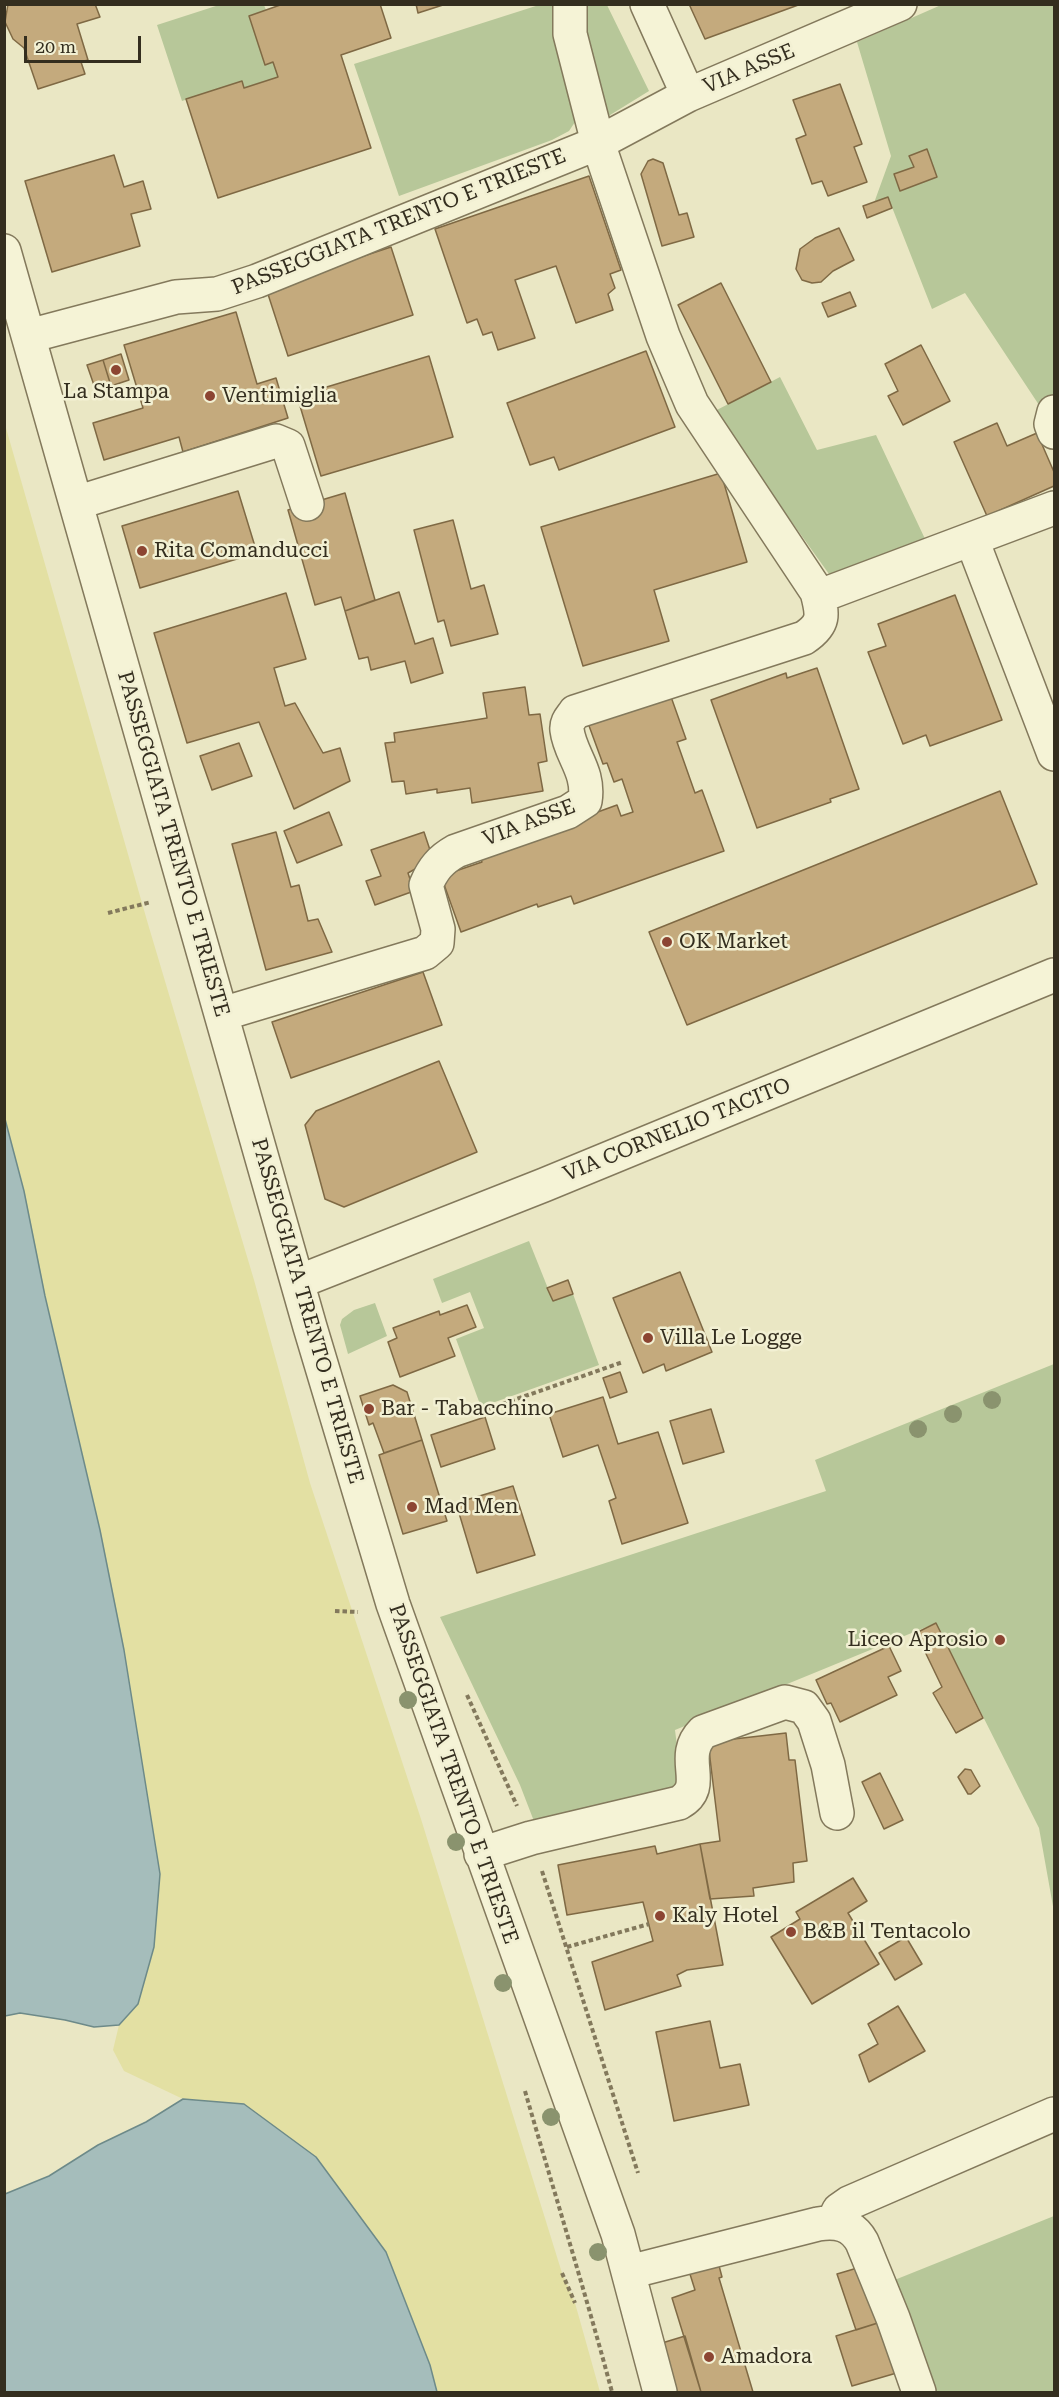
<!DOCTYPE html>
<html>
<head>
<meta charset="utf-8">
<style>
  body { margin:0 }
  #map { position:relative; width:1059px; height:2397px; overflow:hidden; background:#eae7c4; font-family:"Roboto Serif",serif }
  canvas { display:block }
  .frame { position:absolute; inset:0; border:6px solid #342e1f; pointer-events:none }
  .scale { position:absolute; left:24px; top:36px; width:117px; height:27px; box-sizing:border-box; border:3px solid #342e1f; border-top:0; padding-left:8px; font-size:18px; line-height:21px; white-space:nowrap; color:#342e1f; -webkit-text-stroke:4px #f2f0d3; paint-order:stroke }
</style>
</head>
<body>
<div id="map">
<canvas width="1059" height="2397"></canvas>
<div class="frame"></div>
<div class="scale">20 m</div>
</div>
<script>
const c = document.querySelector('canvas').getContext('2d');
c.lineJoin = 'round';
function paint(path, color) {
  c.fillStyle = color;
  c.fill(path, 'evenodd');
}
function trace(path, color, width, dash) {
  c.strokeStyle = color;
  c.lineWidth = width;
  c.lineCap = dash ? 'butt' : 'round';
  c.setLineDash(dash || []);
  c.stroke(path);
}
function drawText(font, color, halo, rows, align = 'center') {
  c.font = font + ' "Roboto Serif",serif';
  c.lineWidth = 5;
  c.setLineDash([]);
  c.textBaseline = 'middle';
  c.strokeStyle = halo;
  c.fillStyle = color;
  for (const [text, x, y, turn = 0] of rows) {
    c.save();
    c.translate(x, y);
    c.rotate((+turn || 0) * Math.PI / 180);
    c.textAlign = isNaN(turn) ? turn : align;
    if (halo) c.strokeText(text, 0, 0);
    c.fillText(text, 0, 0);
    c.restore();
  }
}
paint(new Path2D(`
  M219 5H264L266 10 249 16 265 64 273 62 278 77 244 88 242 81 182 101 157 25Z
  M539 5H557L577 119 569 131 552 140 399 196 354 64Z
  M583 5H607L649 91 602 120 580 36Z
  M941 5H1054V398L1039 405 965 293 932 309 888 197 874 203 891 156 857 42Z
  M780 377 817 450 876 435 926 541 835 579 829 574 713 412Z
  M529 1241 553 1301 573 1294 599 1365 481 1407 456 1339 484 1328 470 1292 442 1303 433 1279Z
  M375 1303 387 1336 348 1354 340 1325 342 1319 354 1310Z
  M1054 1364V1912L1039 1828 936 1623 675 1730 681 1778 661 1800 537 1829 520 1785 440 1617 826 1491 815 1460Z
  M1054 2216V2392H924L887 2283Z`), '#b7c799');
paint(new Path2D(`
  M4 421 148 924 254 1280 310 1483 421 1819 562 2273 575 2303 600 2392H437L430 2365 386 2252 244 2104 183 2099 124 2071 113 2050 119 2025 138 2003 100 1530 45 1296 24 1191 5 1119Z`), '#e3e0a3');
const water = new Path2D(`
  M5 1119 24 1191 45 1296 100 1530 124 1650 160 1874 154 1947 138 2004 119 2025 94 2027 65 2020 20 2013 5 2016Z
  M183 2099 244 2104 316 2157 386 2252 430 2365 437 2392H5V2194L49 2176 98 2145 146 2122Z`);
paint(water, '#a5bdbb');
trace(water, '#6d8a89', 1.5);
const building = new Path2D(`
  M8 4H95L100 17 77 24 88 60 81 62 85 74 38 89 24 48 13 39 5 22Z
  M283 4H380L391 38 341 55 371 148 218 198 186 99 242 81 244 88 278 77 273 62 265 65 249 16Z
  M416 4H446L418 13Z
  M689 4H801L705 39Z
  M840 84 862 144 854 147 867 182 828 196 822 181 812 184 796 139 806 135 793 100Z
  M927 149 937 177 900 191 894 174 914 167 909 156Z
  M114 155 124 187 143 181 151 209 131 214 140 246 52 272 25 181Z
  M653 159 663 163 679 215 687 213 694 237 662 246 641 174 648 161Z
  M589 176 621 270 610 274 615 288 608 294 613 310 576 323 556 266 515 280 535 338 498 350 492 332 483 335 477 319 467 323 435 229Z
  M888 197 892 208 867 218 863 206Z
  M839 228 854 260 833 271 821 282 812 283 802 280 796 269 800 249 815 238Z
  M391 247 413 315 288 356 266 288Z
  M721 283 771 382 728 404 678 305Z
  M850 292 856 306 828 317 822 303Z
  M236 312 257 384 276 378 288 418 183 452 179 437 104 460 93 423 143 408 124 345Z
  M921 345 950 401 903 425 888 396 898 391 885 364Z
  M646 351 675 427 559 470 554 457 530 465 507 403Z
  M121 354 129 380 111 386 103 360Z
  M429 356 453 437 321 476 297 396Z
  M103 360 111 386 96 391 87 365Z
  M997 423 1007 446 1037 433 1054 472V486L987 516 954 442Z
  M721 473 747 562 654 590 669 641 583 666 541 527Z
  M238 491 257 553 140 588 122 526Z
  M345 493 375 600 345 611 341 597 315 605 288 510Z
  M453 520 471 589 484 585 498 634 451 646 444 620 438 622 414 530Z
  M399 592 415 644 433 638 443 673 411 683 405 661 371 670 368 657 359 659 345 611Z
  M286 593 306 659 274 668 285 706 295 703 323 753 340 748 350 781 294 809 259 722 187 743 154 633Z
  M955 595 1002 720 930 746 926 735 903 744 868 652 886 646 878 624Z
  M817 668 859 789 830 799 831 802 757 828 711 700 786 673 787 678Z
  M525 687 529 715 540 714 547 761 538 763 543 791 472 803 470 788 437 793V789L406 794 404 781 392 782 385 743 395 742 394 733 487 718 483 693Z
  M670 694 686 739 677 742 695 793 702 790 724 851 574 904 571 896 538 907 537 904 461 932 441 876 482 862 479 855 617 805 621 816 633 812 622 779 614 782 607 763 603 764 588 723Z
  M239 743 252 776 212 790 200 756Z
  M1000 791 1037 884 687 1025 649 932Z
  M329 812 342 845 297 863 284 831Z
  M276 832 291 887 299 885 308 921 318 919 332 952 266 970 232 844Z
  M424 832 433 859 408 873 414 891 375 905 366 881 381 876 371 850Z
  M423 972 442 1025 291 1078 272 1022Z
  M439 1061 477 1152 344 1207 325 1199 305 1125 316 1111Z
  M680 1272 712 1352 666 1371 664 1364 643 1373 613 1298Z
  M568 1280 573 1294 553 1301 547 1288Z
  M467 1305 476 1327 448 1338 455 1356 400 1377 388 1342 397 1338 393 1328 439 1311 440 1315Z
  M620 1372 627 1392 610 1398 603 1378Z
  M393 1385 407 1392 422 1440 384 1453 373 1423 369 1425 360 1396Z
  M603 1397 618 1444 658 1432 688 1523 622 1544 609 1501 616 1498 598 1445 563 1457 549 1414Z
  M711 1409 724 1452 683 1464 670 1421Z
  M485 1417 495 1449 441 1467 431 1435Z
  M422 1440 447 1521 403 1534 379 1455Z
  M513 1486 535 1555 477 1573 456 1503Z
  M936 1623 983 1718 956 1733 933 1693 942 1687 916 1633Z
  M889 1646 901 1671 888 1677 897 1695 840 1722 831 1703 827 1704 816 1680Z
  M786 1733 789 1760H795L807 1861 793 1863 794 1882 753 1888 754 1896 710 1899 700 1844 720 1841 708 1742Z
  M965 1769 971 1770 980 1786 971 1794H968L958 1777Z
  M880 1773 903 1820 884 1829 862 1782Z
  M700 1844 723 1965 687 1970 677 1975 681 1986 605 2010 592 1962 653 1941 643 1902 567 1915 558 1865 655 1846 657 1854Z
  M853 1878 867 1901 848 1913 879 1964 812 2004 771 1937 800 1919 796 1912Z
  M906 1937 922 1964 895 1980 879 1953Z
  M898 2006 925 2051 869 2082 859 2055 878 2044 868 2024Z
  M710 2021 720 2068 740 2064 749 2105 674 2121 656 2032Z
  M718 2262 722 2277 719 2278 753 2392H701L672 2298 695 2290 689 2271Z
  M864 2266 884 2321 856 2330 837 2274Z
  M884 2321 900 2372 852 2386 836 2336Z
  M685 2336 701 2392H676L662 2343Z`);
paint(building, '#c4aa7d');
trace(building, '#7f6944', 1.5);
const minor = new Path2D(`
  M570 4V34L598 143 663 336 692 404 817 592 828 593 1054 508
  M647 4 688 95
  M4 251 310 1327 393 1604 618 2234 660 2392
  M29 336 176 297 217 294 257 281 598 143 688 95 900 4
  M1054 412 1051 424 1054 432
  M76 503 276 441 288 446 307 504
  M972 540 1054 754
  M222 1014 425 953 437 943 438 929 426 885C433 869 440 860 456 851L568 812 585 801C590 771 570 755 567 730 566 722 571 718 575 712L804 638C825 624 823 615 817 592
  M298 1282 544 1185 1054 975
  M481 1854 531 1838 679 1803C710 1786 677 1758 703 1732L785 1702 804 1707 814 1721 828 1765 837 1813
  M833 2222 839 2210 849 2203 1054 2114
  M629 2272 818 2224C837 2221 852 2224 862 2242L893 2318 919 2392`);
trace(minor, '#83795c', 36);
trace(new Path2D(`
  M108 913 151 902
  M482 1411 623 1362
  M335 1611 358 1612
  M467 1695 517 1806
  M542 1871 638 2173
  M567 1947 649 1924
  M525 2091C554 2192 585 2291 612 2392
  M562 2273 575 2303`), '#83795c', 4, [4.5, 3]);
trace(minor, '#f5f3d6', 33);
c.fillStyle = '#8a936e';
for (const [x, y] of [
  [992,1400],
  [953,1414],
  [918,1429],
  [408,1700],
  [456,1842],
  [503,1983],
  [551,2117],
  [598,2252]
]) {
  c.beginPath();
  c.arc(x, y, 9, 0, 2 * Math.PI);
  c.fill();
}
for (const [x, y, r, color] of [
  [116,370,6,"#8c4532"],
  [210,396,6,"#8c4532"],
  [142,551,6,"#8c4532"],
  [667,942,6,"#8c4532"],
  [648,1338,6,"#8c4532"],
  [369,1409,6,"#8c4532"],
  [412,1507,6,"#8c4532"],
  [1000,1640,6,"#8c4532"],
  [660,1916,6,"#8c4532"],
  [791,1932,6,"#8c4532"],
  [709,2357,6,"#8c4532"]
]) {
  const dot = new Path2D();
  dot.arc(x, y, r, 0, 2 * Math.PI);
  c.fillStyle = color;
  c.fill(dot);
  trace(dot, '#f2f0d3', 2);
}
drawText('21px', '#342e1f', '#f2f0d3', [
  ["VIA ASSE",749,69,-23],
  ["PASSEGGIATA TRENTO E TRIESTE",399,222,-22],
  ["VIA ASSE",529,823,-21],
  ["PASSEGGIATA TRENTO E TRIESTE",173,844,74],
  ["VIA CORNELIO TACITO",677,1130,-22],
  ["PASSEGGIATA TRENTO E TRIESTE",307,1311,74],
  ["PASSEGGIATA TRENTO E TRIESTE",453,1774,71]
]);
drawText('21px', '#342e1f', '#f2f0d3', [
  ["La Stampa",116,392,"center"],
  ["Ventimiglia",222,396],
  ["Rita Comanducci",154,551],
  ["OK Market",679,942],
  ["Villa Le Logge",660,1338],
  ["Bar - Tabacchino",381,1409],
  ["Mad Men",424,1507],
  ["Liceo Aprosio",988,1640,"right"],
  ["Kaly Hotel",672,1916],
  ["B&B il Tentacolo",803,1932],
  ["Amadora",721,2357]
], 'left');
</script>
</body>
</html>
